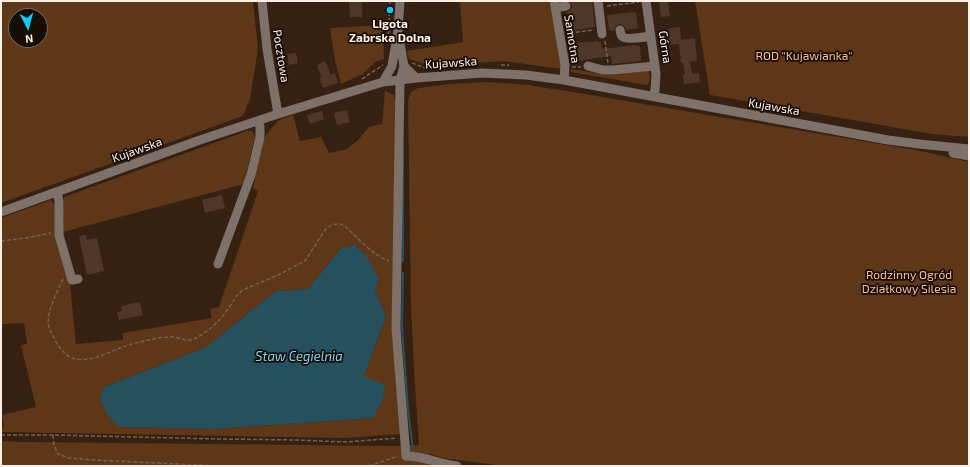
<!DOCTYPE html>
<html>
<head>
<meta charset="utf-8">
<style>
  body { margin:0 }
  #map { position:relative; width:970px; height:467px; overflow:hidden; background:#362011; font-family:"Exo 2",sans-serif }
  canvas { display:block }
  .frame { position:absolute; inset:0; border:2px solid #fff0e6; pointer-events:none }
  .north { position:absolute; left:8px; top:8px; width:40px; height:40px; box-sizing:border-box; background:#160d06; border:1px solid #736860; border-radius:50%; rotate:174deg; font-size:11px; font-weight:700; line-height:16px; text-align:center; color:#fff0e6 }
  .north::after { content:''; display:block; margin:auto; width:14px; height:18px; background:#0dcafa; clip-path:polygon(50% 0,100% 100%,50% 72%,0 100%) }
</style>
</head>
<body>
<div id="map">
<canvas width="970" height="467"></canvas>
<div class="frame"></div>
<div class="north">N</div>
</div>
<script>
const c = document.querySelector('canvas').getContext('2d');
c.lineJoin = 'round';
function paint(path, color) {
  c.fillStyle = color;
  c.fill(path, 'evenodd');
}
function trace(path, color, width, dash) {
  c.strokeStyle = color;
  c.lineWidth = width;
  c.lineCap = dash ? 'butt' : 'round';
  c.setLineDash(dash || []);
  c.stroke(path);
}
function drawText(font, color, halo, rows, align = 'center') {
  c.font = font + ' "Exo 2",sans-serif';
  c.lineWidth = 3.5;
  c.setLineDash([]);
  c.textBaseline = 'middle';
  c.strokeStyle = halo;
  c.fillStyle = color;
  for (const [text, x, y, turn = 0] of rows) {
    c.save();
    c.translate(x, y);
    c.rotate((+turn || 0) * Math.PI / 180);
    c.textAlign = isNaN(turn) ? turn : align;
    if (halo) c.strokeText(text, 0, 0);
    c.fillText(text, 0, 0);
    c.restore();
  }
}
paint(new Path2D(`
  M1 1H253L258 49 250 99 243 116 1 203ZM16 16H40V40H16Z
  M460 1H549L562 69 503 61 431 66 409 59 407 51 463 42Z
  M695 1H969V137L932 134 710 95Z
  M383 25 384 59 375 62 363 74 341 84 335 60 330 28Z
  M571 69 608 75 649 71C650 77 651 81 647 85L571 72Z
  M488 82 528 85 567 91 921 151 969 162V466H504L443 458 429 454V465L436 466H1V441L23 442 397 446 419 445 414 371 411 305 408 100 411 92 418 88 449 84Z
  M385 91 394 95 395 103V191L392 332 400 434 345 438 1 432V428L4 427 2 415 36 407 21 345 27 344 24 323 1 324V218L51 200 56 207 70 284 76 344 123 340V333L212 318 210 309 219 307 258 191 253 188 263 140 269 131 279 120 293 115 300 141 321 137 329 153 347 149 358 140 369 127 382 124ZM354 245 365 254 375 291 386 316 364 376 373 418 214 429 120 427 104 387 206 347 276 291 308 289 341 248Z
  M247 131H252L255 136 244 184 63 232 64 197Z`), '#5e3618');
paint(new Path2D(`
  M354 245 365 254 379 278 375 291 386 316 364 376 385 385 383 399 373 418 214 429 119 427 107 414 100 399 104 387 206 347 276 291 308 289 341 248Z`), '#27505e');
trace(new Path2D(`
  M403 261V147
  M403 273 402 327 408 409 413 450
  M413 460 414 466`), '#27505e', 2);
paint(new Path2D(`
  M349 1H362V17H350Z
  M569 1H592L595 27 570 31 567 12 570 10 572 8V5Z
  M659 1H668L670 16 661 17Z
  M633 12V13L636 12 638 28 626 30 624 26 619 24 616 26 614 31 609 30 607 15Z
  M680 27 681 40 695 38 697 61 690 62 692 74 699 73 700 82 684 84 683 75 685 74 683 63H681L679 44 665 45 664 36 668 35 667 29Z
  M598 41V42H601L602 49 636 45V46H640L641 61 612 64 611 56 577 61V60H573L572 44H575V43Z
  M296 53 298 63 289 65 287 54Z
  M325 61 331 75 335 73 338 83 323 88 319 79 322 78 317 65Z
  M347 110 350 122 337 125 334 113Z
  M322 111 324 119 310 124 307 115Z
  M222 195 225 208 205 213 202 200Z
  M86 235 87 240 97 238 104 271 87 275 79 236Z
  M140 302 143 315 119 320 117 312 122 311 121 306Z`), '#4f3727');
trace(new Path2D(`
  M607 6 639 2
  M567 22 569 33 594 30
  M388 40 390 1
  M605 41 608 63
  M412 63 428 69
  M501 65H509
  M572 67H581
  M362 79 383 65
  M1 241 26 238 51 233
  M63 279C57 293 45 313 49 328 51 333 54 337 56 342 60 348 64 354 70 357 86 365 108 352 123 347 131 344 140 342 149 340 157 338 165 337 173 337 181 338 187 342 194 339 208 332 220 321 228 309 233 302 236 295 243 290L278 275 305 261 325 230C331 224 337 222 345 226 359 239 371 254 389 261
  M1 435H53L217 439 297 440 346 442 397 438
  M53 435 54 445 58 454 69 458 94 460 218 466
  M369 466 398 456`), '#756154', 1.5, [4, 2]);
trace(new Path2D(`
  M262 1 267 49 278 114
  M554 1 565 65 564 80
  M598 1 602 34
  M646 1 656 74 655 90 653 96
  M555 8 566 6
  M620 30C621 33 620 35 623 37 627 40 645 37 651 36
  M399 38 404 66 416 78
  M404 66 400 80 396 329 406 456C424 456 440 464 457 466
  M588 66 603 70H613L655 66
  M383 82 392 66 398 31 400 1
  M953 153 969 156
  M57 192 59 201V235L72 280 78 279
  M1 212 200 140 278 114 383 82 416 78 482 73 526 75 564 80 888 140 919 144 969 149
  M218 264 251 175 260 137V127L258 121`), '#7d716a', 9);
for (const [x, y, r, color] of [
  [390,10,4,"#0dcafa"]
]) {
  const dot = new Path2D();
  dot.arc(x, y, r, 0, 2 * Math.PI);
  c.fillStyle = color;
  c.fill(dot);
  trace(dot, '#160d06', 1.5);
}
drawText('bold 12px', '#fff0e6', '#160d06', [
  ["Ligota",390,24],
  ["Zabrska Dolna",390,38]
]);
drawText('12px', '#fff0e6', '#160d06', [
  ["Samotna",572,39,81],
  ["Górna",665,47,82],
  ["Pocztowa",281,56,81],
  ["Kujawska",451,63,-4],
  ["Kujawska",774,107,10],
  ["Kujawska",137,150,-20]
]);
drawText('12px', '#fdbc90', '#160d06', [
  ["ROD \"Kujawianka\"",804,56],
  ["Rodzinny Ogród",909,275],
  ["Działkowy Silesia",909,289]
]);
drawText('italic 13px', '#7dd5f4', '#160d06', [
  ["Staw Cegielnia",299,357]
]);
</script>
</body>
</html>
